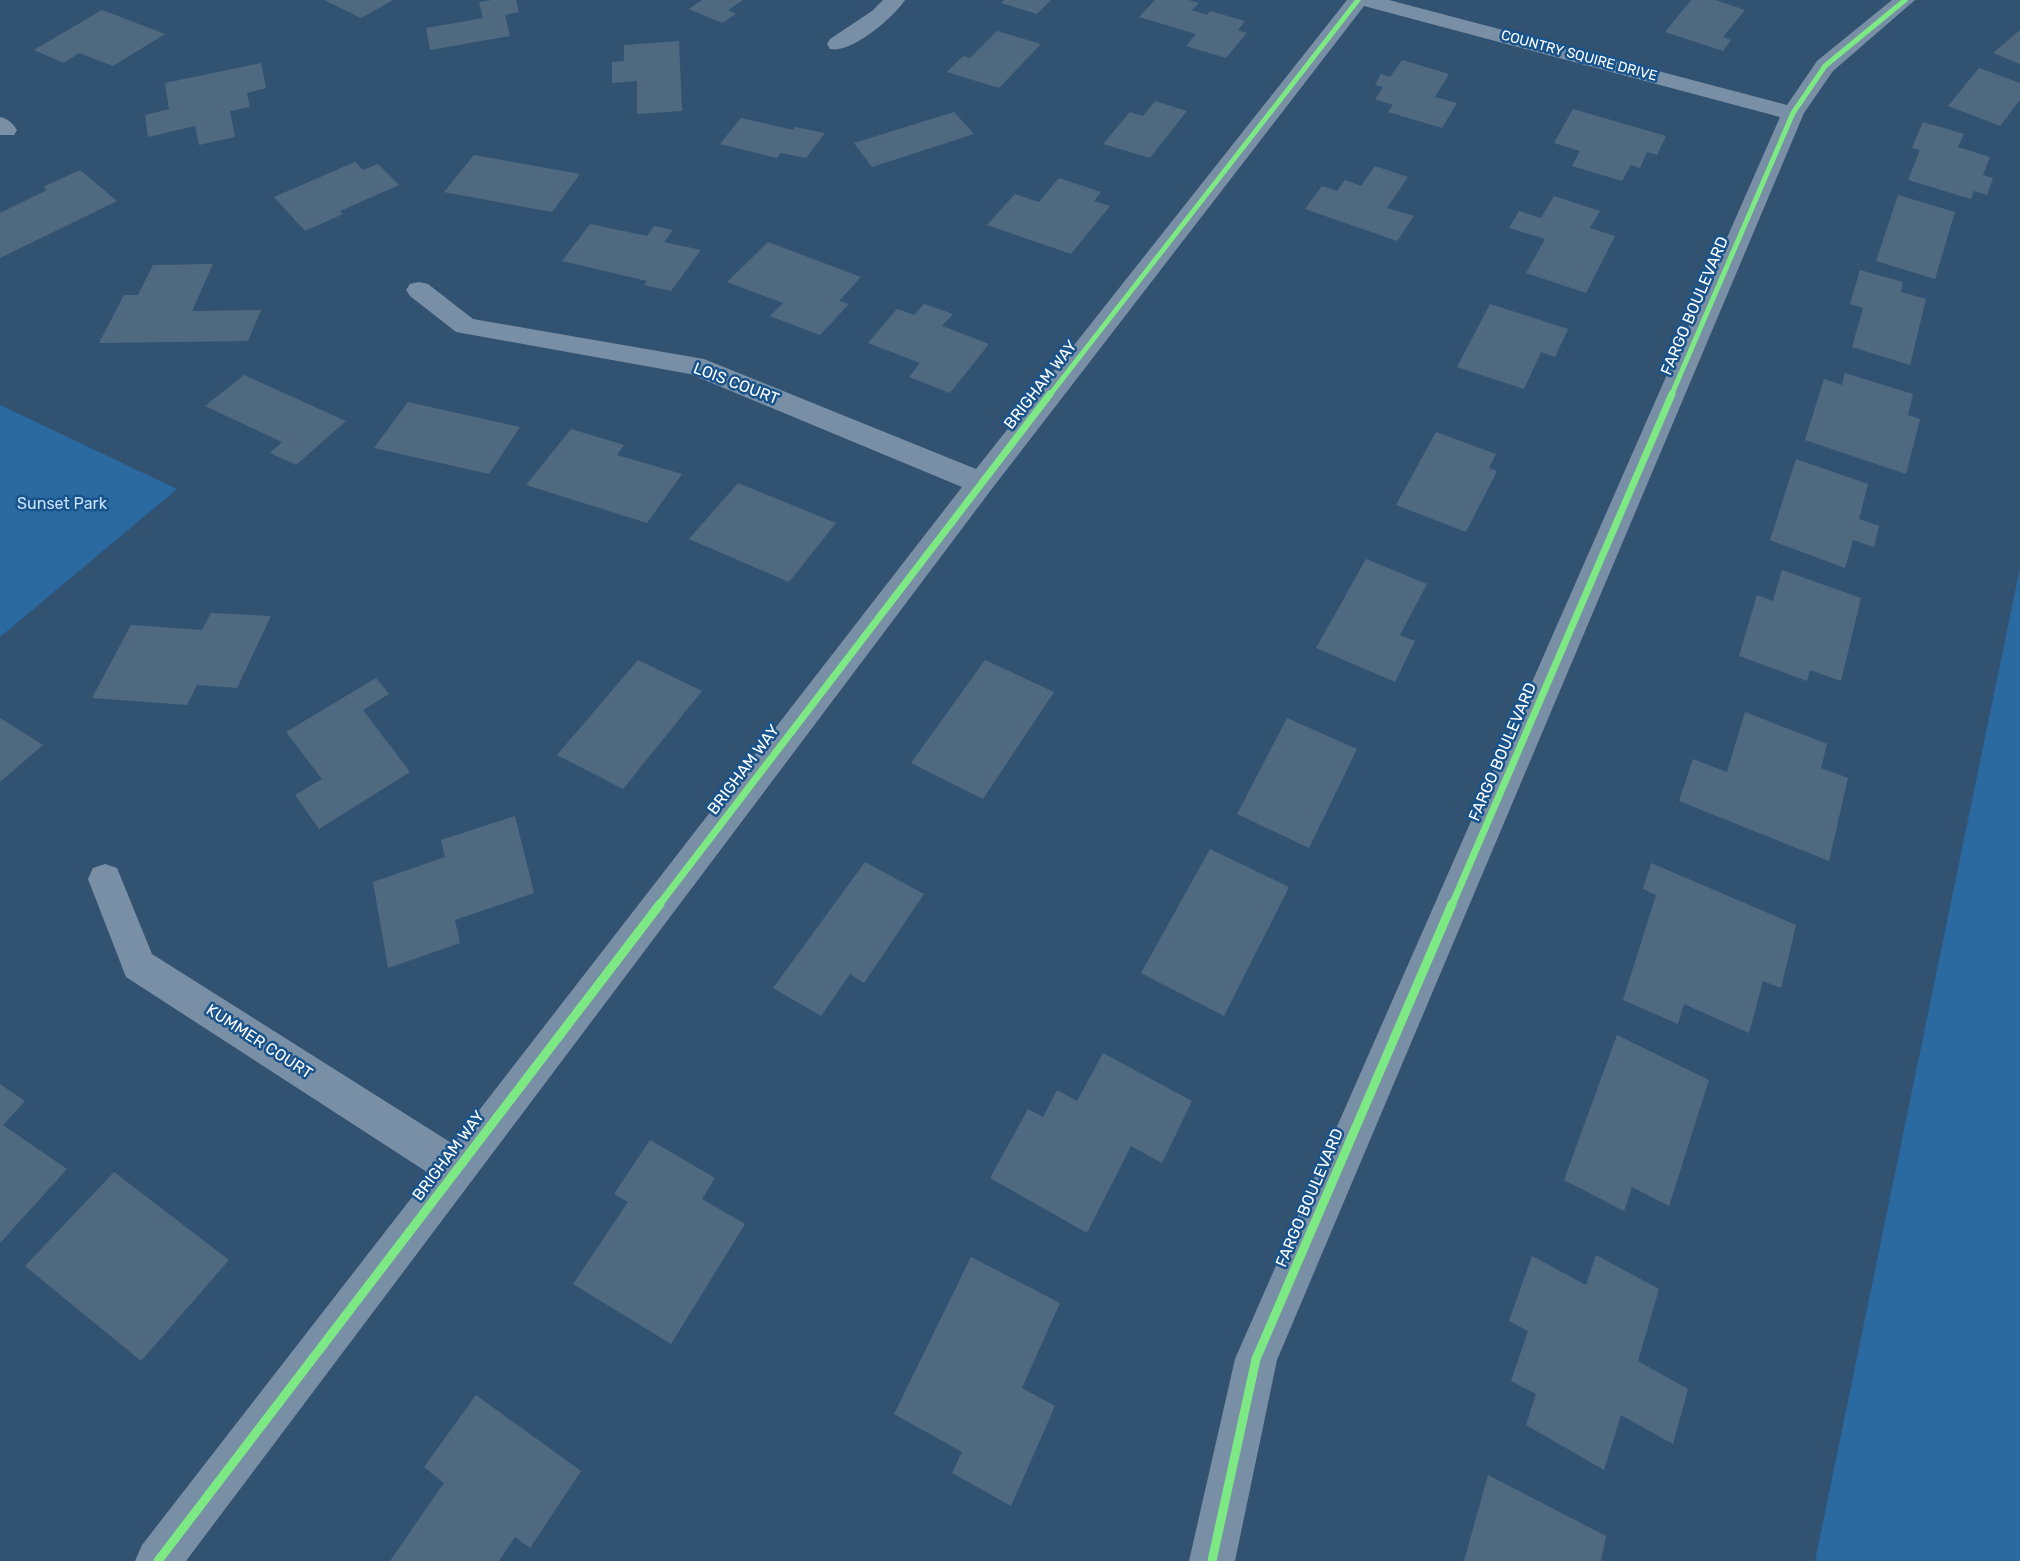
<!DOCTYPE html>
<html>
<head>
<meta charset="utf-8">
<style>
  body { margin:0 }
  canvas { display:block; background:#325271 }
</style>
</head>
<body>
<canvas width="2020" height="1561"></canvas>
<script>
const c = document.querySelector('canvas').getContext('2d');
c.lineJoin = 'round';
function paint(path, color) {
  c.fillStyle = color;
  c.fill(path, 'evenodd');
}
function trace(path, color, width, dash) {
  c.strokeStyle = color;
  c.lineWidth = width;
  c.lineCap = dash ? 'butt' : 'round';
  c.setLineDash(dash || []);
  c.stroke(path);
}
function drawText(font, color, halo, rows, align = 'center') {
  c.font = font + ' Rubik,sans-serif';
  c.lineWidth = 5;
  c.setLineDash([]);
  c.textBaseline = 'middle';
  c.strokeStyle = halo;
  c.fillStyle = color;
  for (const [text, x, y, turn = 0] of rows) {
    c.save();
    c.translate(x, y);
    c.rotate((+turn || 0) * Math.PI / 180);
    c.textAlign = isNaN(turn) ? turn : align;
    if (halo) c.strokeText(text, 0, 0);
    c.fillText(text, 0, 0);
    c.restore();
  }
}
paint(new Path2D(`
  M0 405 177 489 0 637Z
  M2020 568V1561H1815Z`), '#2b69a1');
paint(new Path2D(`
  M324 0H393L361 18Z
  M492 0H516L519 12 505 15 510 36 430 50 426 28 483 18 479 2Z
  M702 0H743L728 10 736 14 722 23 689 9Z
  M1004 0H1051L1037 14 1001 3Z
  M1155 0H1189L1199 3 1192 10 1207 15 1210 11 1245 21 1238 30 1247 33 1226 58 1186 46 1196 34 1139 17Z
  M1691 0H1715L1745 10 1723 37 1731 40 1723 51 1665 32Z
  M102 10 165 34 113 66 79 53 64 63 34 50Z
  M2020 30V64L1993 53Z
  M997 31 1041 44 999 88 947 72 963 56 970 58Z
  M679 41 682 111 637 114V81L612 83V62L624 61V45Z
  M1402 60 1449 74 1435 97 1457 103 1442 128 1388 112 1393 105 1375 99 1383 87 1375 85 1381 74 1390 77Z
  M261 63 266 88 247 93 250 107 230 111 235 137 199 145 195 126 148 137 145 115 169 109 165 83Z
  M1979 68 2020 83V100L2000 126 1948 106Z
  M1155 101 1187 111 1150 158 1103 144 1130 112 1143 116Z
  M1573 109 1666 136 1657 155 1647 152 1640 168 1631 165 1622 181 1572 166 1580 151 1554 143Z
  M954 112 974 134 872 167 854 143Z
  M741 118 793 130 795 127 825 133 806 158 781 153 777 158 720 144Z
  M1923 122 1964 134 1958 147 1990 157 1983 175 1993 178 1987 195 1974 191 1971 199 1908 180 1920 150 1912 148Z
  M474 155 580 174 552 212 444 192Z
  M355 162 363 170 378 164 399 185 340 211 343 214 305 231 274 197Z
  M1375 166 1408 177 1387 208 1414 216 1397 241 1305 209 1322 186 1337 191 1345 180 1361 186Z
  M80 170 117 201 0 258V213L47 190 43 187Z
  M1059 178 1101 192 1094 201 1110 206 1071 254 987 225 1015 194 1039 202Z
  M1898 195 1955 212 1935 279 1876 261Z
  M1554 196 1600 211 1590 228 1615 236 1586 293 1526 273 1545 239 1509 228 1519 211 1541 218Z
  M590 224 647 236 654 226 673 230 664 242 701 250 671 291 644 285 647 281 562 261Z
  M768 242 861 277 839 301 849 304 820 335 770 316 783 303 727 282Z
  M213 264 192 311 261 310 248 341 99 343 124 295H138L153 265Z
  M1860 270 1903 282 1901 292 1926 299 1910 365 1852 347 1863 308 1850 304Z
  M924 304 953 314 942 326 989 344 950 393 909 377 920 363 868 343 897 309 914 315Z
  M1490 304 1568 329 1555 357 1541 352 1524 389 1457 367Z
  M1845 373 1913 394 1908 415 1920 419 1906 474 1805 440 1824 379 1842 385Z
  M244 375 346 421 296 465 270 453 282 442 205 406Z
  M408 402 520 427 489 474 374 448Z
  M571 429 624 445 617 455 682 474 647 523 526 485Z
  M1436 432 1496 454 1489 468 1497 471 1466 532 1396 505Z
  M1796 459 1868 484 1859 519 1879 526 1874 547 1853 540 1845 568 1770 540Z
  M738 483 836 523 789 582 689 539Z
  M1366 559 1427 584 1400 635 1415 641 1395 682 1316 648Z
  M1782 570 1861 598 1841 681 1810 670 1807 681 1739 656 1757 595 1773 601Z
  M211 613 271 616 237 688 197 685 187 705 92 698 131 625 202 630Z
  M638 660 702 691 623 789 557 755Z
  M985 660 1054 692 983 799 911 763Z
  M376 678 389 694 363 710 410 772 319 829 295 795 322 779 286 732Z
  M1745 712 1827 744 1821 768 1848 778 1829 861 1679 801 1693 759 1727 772Z
  M0 718 43 745 0 782Z
  M1287 718 1357 749 1309 848 1237 814Z
  M515 816 534 893 455 920 460 943 388 968 373 882 445 857 441 840Z
  M1210 849 1289 887 1224 1016 1141 973Z
  M865 862 924 894 864 983 850 974 821 1016 773 988Z
  M1651 863 1796 925 1781 988 1763 981 1749 1033 1684 1004 1678 1024 1623 1000 1656 895 1643 889Z
  M1617 1035 1709 1080 1669 1206 1632 1187 1624 1211 1564 1180Z
  M1103 1053 1192 1101 1162 1163 1131 1146 1087 1233 990 1178 1028 1109 1043 1117 1057 1090 1077 1101Z
  M0 1084 25 1101 3 1125 67 1169 0 1243Z
  M650 1140 715 1178 702 1199 745 1224 671 1344 573 1284 628 1202 614 1194Z
  M114 1172 229 1260 141 1361 25 1266Z
  M1596 1255 1659 1289 1638 1361 1688 1389 1673 1444 1621 1415 1604 1470 1526 1425 1536 1394 1511 1381 1528 1331 1509 1321 1532 1256 1586 1285Z
  M971 1257 1060 1303 1022 1388 1055 1406 1011 1506 952 1473 962 1452 894 1414Z
  M476 1395 581 1471 530 1548 515 1537 499 1561H390L444 1483 424 1467Z
  M1488 1475 1606 1536 1601 1561H1464Z`), '#4f6981');
paint(new Path2D(`
  M883 0H905C894 17 851 54 830 49L827 44 830 39 872 11Z
  M1347 0H1389L1787 105 1817 61 1892 0H1915L1833 71 1804 113 1277 1360 1235 1561H1189L1235 1359 1780 117 1364 6 991 490 186 1561H135L142 1545 430 1174 126 977 88 879 93 868 105 864 117 868 152 954 453 1144 962 487 690 374 456 332 410 296 406 290 410 284 419 282 428 284 473 319 704 359 976 469Z
  M0 117C9 119 12 123 17 130L14 135H0Z`), '#798fa5');
trace(new Path2D(`
  M1049 396 1358 0
  M1671 396 1793 113 1825 66 1905 0`), '#7ce984', 5);
trace(new Path2D(`
  M659 905 1050 394
  M1452 905 1672 394`), '#7ce984', 7);
trace(new Path2D(`
  M158 1561 660 904
  M1212 1561 1256 1359 1452 904`), '#7ce984', 9);
drawText('14px', '#fff', '#18538b', [
  ["COUNTRY SQUIRE DRIVE",1579,56,15]
]);
drawText('16px', '#fff', '#18538b', [
  ["FARGO BOULEVARD",1695,306,-67],
  ["LOIS COURT",736,384,21],
  ["BRIGHAM WAY",1041,385,-52],
  ["FARGO BOULEVARD",1503,752,-67],
  ["BRIGHAM WAY",744,770,-53],
  ["KUMMER COURT",259,1042,33],
  ["BRIGHAM WAY",449,1156,-53],
  ["FARGO BOULEVARD",1310,1198,-67]
]);
drawText('16px', '#c7e2fa', '#18538b', [
  ["Sunset Park",62,504]
]);
</script>
</body>
</html>
